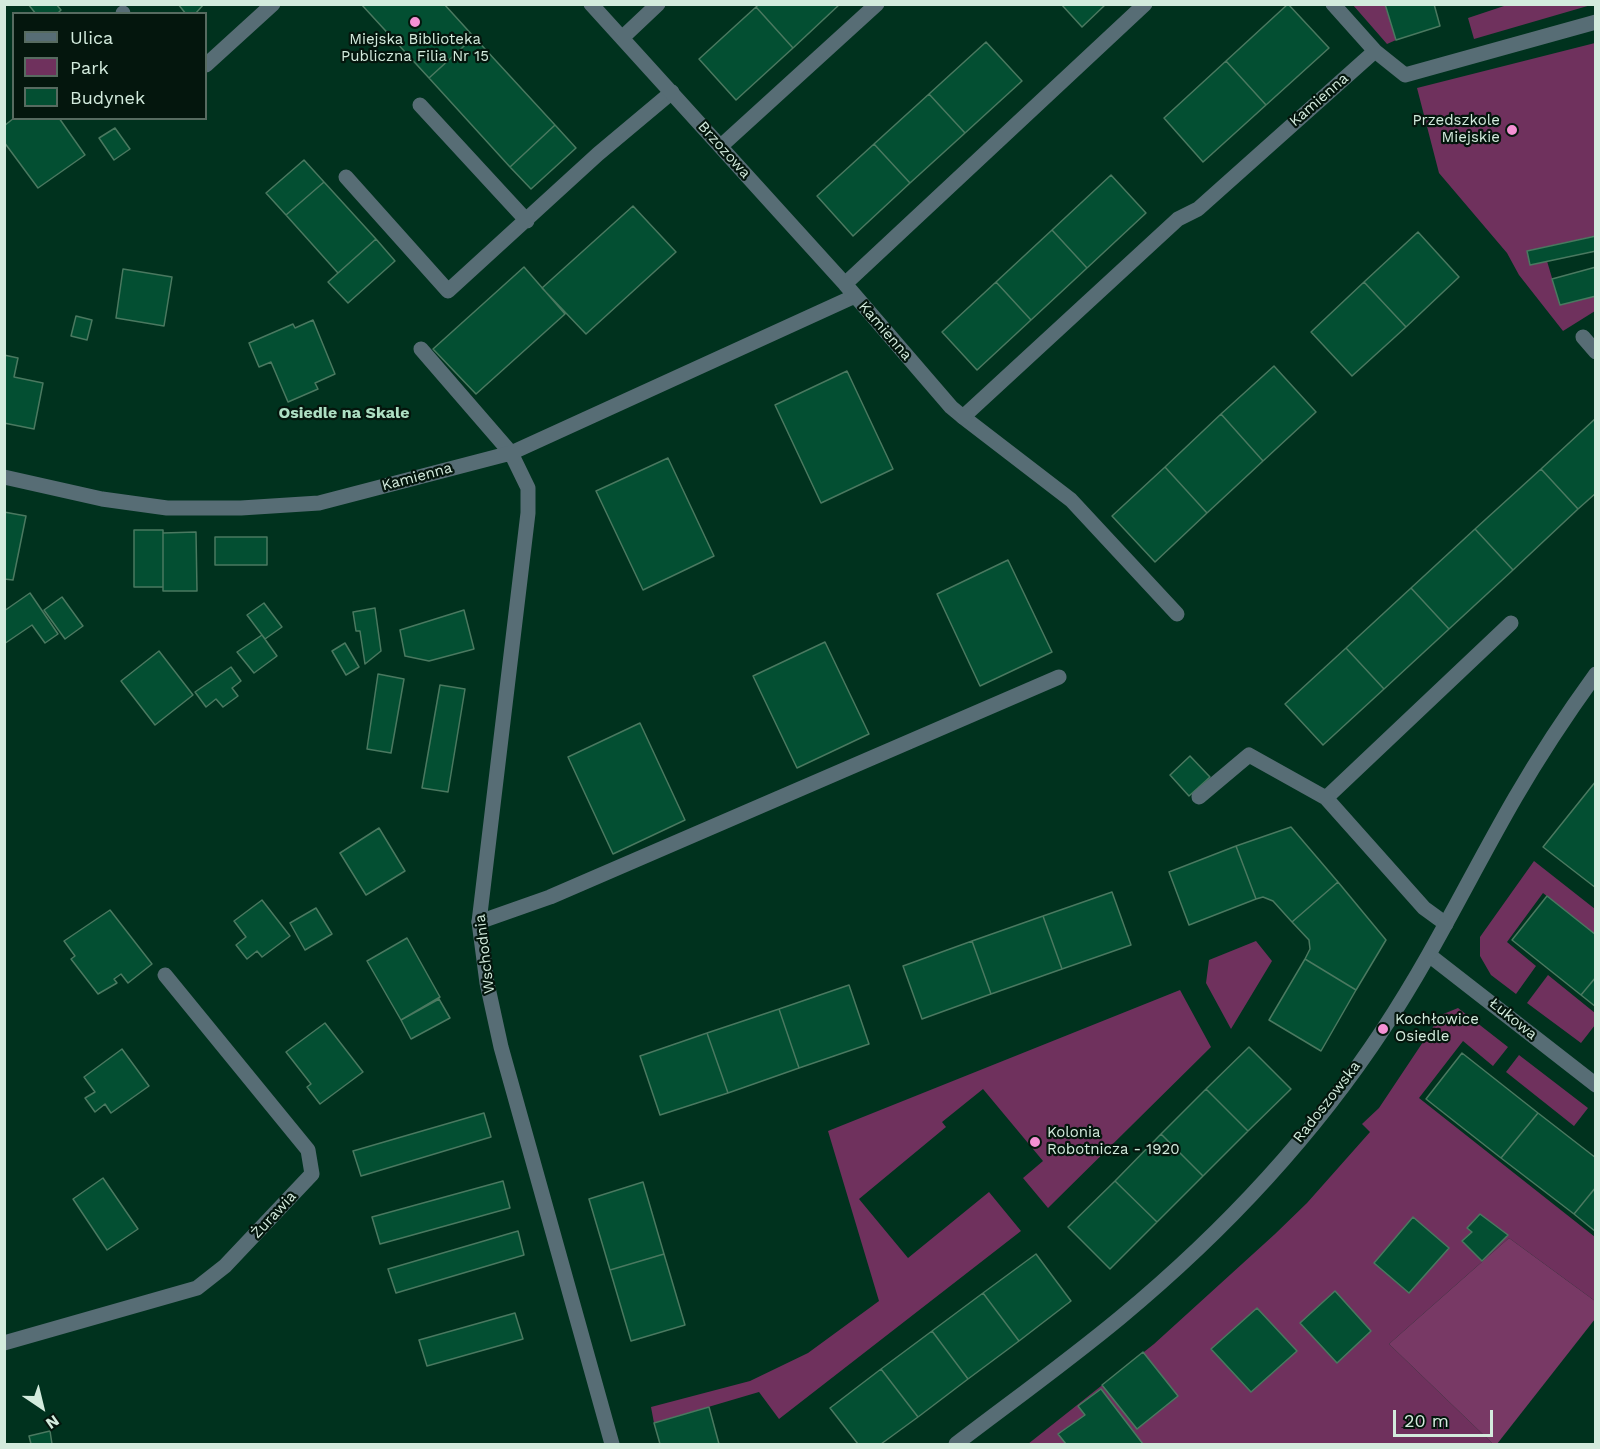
<!DOCTYPE html>
<html>
<head>
<meta charset="utf-8">
<style>
  body { margin:0 }
  #map { position:relative; width:1600px; height:1449px; overflow:hidden; background:#00321e; font-family:"Work Sans",sans-serif }
  canvas { display:block }
  .frame { position:absolute; inset:0; border:6px solid #d3ebdd; pointer-events:none }
  .legend { position:absolute; left:12px; top:12px; width:195px; height:108px; box-sizing:border-box; background:#04160d; border:2px solid #576b60; margin:0; padding:8px 10px; list-style:none; font-size:18px; color:#d3ebdd }
  .legend li { display:flex; align-items:center; gap:12px; height:30px }
  .legend b { width:30px; border:2px solid #576b60 }
  .north { position:absolute; left:12px; top:1377px; width:60px; height:60px; -webkit-text-stroke:4px #04160d; paint-order:stroke; rotate:145deg; font-size:16px; font-weight:700; line-height:24px; text-align:center; color:#d3ebdd }
  .north::after { content:''; display:block; margin:auto; width:21px; height:27px; background:#d3ebdd; clip-path:polygon(50% 0,100% 100%,50% 72%,0 100%) }
  .scale { position:absolute; left:1393px; top:1410px; width:100px; height:27px; box-sizing:border-box; border:3px solid #d3ebdd; border-top:0; padding-left:8px; font-size:18px; line-height:21px; white-space:nowrap; color:#d3ebdd; -webkit-text-stroke:4px #04160d; paint-order:stroke }
</style>
</head>
<body>
<div id="map">
<canvas width="1600" height="1449"></canvas>
<div class="frame"></div>
<ul class="legend">
<li><b style="height:8px;background:#576d75"></b>Ulica</li>
<li><b style="height:16px;background:#6f315d"></b>Park</li>
<li><b style="height:16px;background:#034f32"></b>Budynek</li>
</ul>
<div class="north">N</div>
<div class="scale">20 m</div>
</div>
<script>
const c = document.querySelector('canvas').getContext('2d');
c.lineJoin = 'round';
function paint(path, color) {
  c.fillStyle = color;
  c.fill(path, 'evenodd');
}
function trace(path, color, width, dash) {
  c.strokeStyle = color;
  c.lineWidth = width;
  c.lineCap = dash ? 'butt' : 'round';
  c.setLineDash(dash || []);
  c.stroke(path);
}
function drawText(font, color, halo, rows, align = 'center') {
  c.font = font + ' "Work Sans",sans-serif';
  c.lineWidth = 4.5;
  c.setLineDash([]);
  c.textBaseline = 'middle';
  c.strokeStyle = halo;
  c.fillStyle = color;
  for (const [text, x, y, turn = 0] of rows) {
    c.save();
    c.translate(x, y);
    c.rotate((+turn || 0) * Math.PI / 180);
    c.textAlign = isNaN(turn) ? turn : align;
    if (halo) c.strokeText(text, 0, 0);
    c.fillText(text, 0, 0);
    c.restore();
  }
}
paint(new Path2D(`
  M1353 5H1385L1396 40 1387 44Z
  M1507 5V4L1591 5 1474 39 1468 18Z
  M1595 43V236L1527 251 1530 265 1547 261 1560 305 1595 296V311L1563 331 1519 275 1507 253 1439 173 1417 88Z
  M1534 861 1595 909V935L1543 893 1507 942 1536 966 1516 994 1491 975 1480 956V937Z
  M1256 941 1272 961 1231 1029 1206 983 1209 960Z
  M1548 975 1595 1013V1025L1581 1043 1527 1003Z
  M1180 990 1211 1047 1048 1208 1023 1178 1043 1161 983 1089 942 1122 946 1127 859 1199 908 1258 989 1192 1021 1231 779 1419 759 1392 654 1423 651 1407 750 1381 808 1353 879 1301 828 1131Z
  M1458 1008 1508 1047 1493 1066 1463 1041 1419 1098 1595 1237V1301L1509 1238 1389 1344 1493 1444H1028L1154 1344 1275 1234 1307 1203 1370 1132 1362 1124 1379 1108 1441 1015Z
  M1519 1055 1588 1108 1574 1126 1506 1072Z`), '#6f315d');
paint(new Path2D(`
  M1509 1238 1595 1301V1319L1497 1444H1493L1389 1344Z`), '#783965');
const building = new Path2D(`
  M28 4H56L61 10 57 14H36Z
  M178 4H204L195 14H186Z
  M361 4H444L474 37 429 78Z
  M759 4H840L793 48 756 7Z
  M1061 4H1106L1082 27Z
  M1288 4 1329 48 1266 105 1226 61Z
  M1385 4H1434L1440 26 1396 40Z
  M756 7 793 48 736 100 699 59Z
  M474 37 555 125 510 167 429 78Z
  M986 42 1022 81 965 133 929 94Z
  M1226 61 1266 105 1203 162 1164 118Z
  M929 94 965 133 910 183 874 144Z
  M14 118H59L85 155 38 188 4 142V126Z
  M555 125 576 148 531 189 510 167Z
  M115 128 130 149 114 160 99 138Z
  M874 144 910 183 853 236 817 196Z
  M304 160 324 182 286 215 266 193Z
  M1111 175 1146 213 1087 268 1052 230Z
  M324 182 376 239 338 273 286 215Z
  M633 206 676 252 586 334 542 288Z
  M1052 230 1087 268 1031 320 996 282Z
  M1418 232 1459 277 1406 327 1364 282Z
  M1596 236V251L1530 265 1527 251Z
  M376 239 395 261 348 303 328 282Z
  M524 267 565 314 476 394 433 349Z
  M1596 267V296L1560 305 1552 279Z
  M123 269 172 277 164 326 116 318Z
  M996 282 1031 320 977 370 942 332Z
  M1364 282 1406 327 1352 376 1311 332Z
  M76 316 92 320 87 340 71 336Z
  M313 320 335 374 315 383 318 389 288 402 271 362 259 367 249 343 293 324 295 328Z
  M4 355 18 358 14 377 43 383 34 429 4 423Z
  M1274 366 1316 412 1263 461 1221 414Z
  M847 371 893 469 821 503 775 405Z
  M1221 414 1263 461 1207 513 1165 467Z
  M1596 418V493L1578 509 1541 469Z
  M668 458 714 556 643 590 596 491Z
  M1165 467 1207 513 1155 562 1112 516Z
  M1541 469 1578 509 1513 570 1475 529Z
  M4 512 26 516 13 580 4 579Z
  M1475 529 1513 570 1449 629 1411 588Z
  M134 530H163V587H134Z
  M196 532 197 591H163V533Z
  M215 537H267V565H215Z
  M1008 560 1052 652 980 686 937 594Z
  M1411 588 1449 629 1384 689 1346 648Z
  M30 593 58 634 45 643 32 625 4 644V611Z
  M62 597 83 626 65 639 44 610Z
  M264 603 282 627 265 639 247 615Z
  M375 608 381 651 365 664 360 631H356L353 612Z
  M464 610 474 649 429 661 405 656 400 630Z
  M262 635 277 656 254 673 237 652Z
  M825 642 869 734 797 768 753 676Z
  M345 643 359 667 346 675 332 651Z
  M1346 648 1384 689 1323 745 1285 704Z
  M159 651 193 695 155 725 121 681Z
  M231 667 241 681 232 688 238 696 223 707 216 699 206 707 195 692Z
  M378 674 404 679 391 753 367 749Z
  M440 685 465 689 448 792 422 788Z
  M640 723 685 820 613 854 568 757Z
  M1190 756 1210 777 1189 796 1170 775Z
  M1596 781V888L1543 847Z
  M1291 827 1338 882 1292 922 1273 901 1263 897 1256 899 1236 846Z
  M379 828 405 871 366 895 340 853Z
  M1236 846 1256 899 1189 925 1169 872Z
  M1338 882 1386 940 1356 990 1305 959 1310 949 1309 940 1292 922Z
  M1112 892 1131 945 1062 969 1043 916Z
  M1547 896 1596 935V977L1581 995 1512 940Z
  M262 900 290 936 262 957 257 951 247 959 236 945 246 937 234 921Z
  M316 908 332 934 305 950 290 923Z
  M110 910 152 964 128 983 121 974 114 979 117 983 98 994 71 959 75 956 64 941Z
  M1043 916 1062 969 991 994 972 941Z
  M407 938 440 997 401 1020 367 961Z
  M972 941 991 994 922 1019 903 966Z
  M1305 959 1356 990 1321 1051 1269 1020Z
  M1596 977V1007L1581 995Z
  M849 985 869 1044 799 1068 779 1009Z
  M439 999 450 1018 411 1039 401 1020Z
  M779 1009 799 1068 728 1093 707 1033Z
  M325 1023 363 1072 320 1104 307 1087 311 1084 286 1052Z
  M707 1033 728 1093 660 1115 640 1056Z
  M1249 1047 1291 1089 1248 1131 1206 1089Z
  M122 1049 149 1086 111 1113 105 1104 95 1112 85 1098 95 1092 84 1077Z
  M1462 1053 1538 1113 1501 1158 1426 1099Z
  M1206 1089 1248 1131 1203 1176 1161 1134Z
  M484 1113 491 1137 361 1176 353 1151Z
  M1538 1113 1596 1158V1187L1574 1214 1501 1158Z
  M1161 1134 1203 1176 1157 1222 1115 1181Z
  M103 1178 138 1229 107 1250 73 1199Z
  M503 1181 510 1208 380 1244 372 1217Z
  M1115 1181 1157 1222 1110 1269 1068 1227Z
  M643 1182 664 1254 610 1270 589 1199Z
  M1596 1187V1232L1574 1214Z
  M1480 1214 1508 1235 1482 1261 1462 1241 1472 1232 1467 1228Z
  M1413 1217 1449 1248 1409 1293 1374 1263Z
  M518 1231 524 1255 396 1293 388 1269Z
  M664 1254 685 1325 631 1341 610 1270Z
  M1036 1254 1071 1301 1019 1341 983 1293Z
  M1335 1291 1371 1331 1337 1363 1300 1323Z
  M983 1293 1019 1341 968 1379 932 1331Z
  M1257 1308 1297 1351 1251 1392 1211 1349Z
  M515 1313 523 1339 427 1366 419 1340Z
  M932 1331 968 1379 918 1417 881 1369Z
  M1143 1352 1178 1396 1137 1429 1102 1385Z
  M881 1369 918 1417 881 1444H858L830 1408Z
  M1101 1389 1143 1444H1066L1058 1434 1085 1415 1078 1406Z
  M709 1407 719 1444H660L654 1423Z
  M50 1431 52 1444H31L29 1436Z`);
paint(building, '#034f32');
trace(building, '#4a7960', 1.5);
trace(new Path2D(`
  M123 13V14
  M206 65 273 4
  M420 105 527 221
  M346 177 448 291 598 154 672 92
  M1583 337 1596 352
  M421 349 511 453
  M963 417 1071 500 1177 614
  M1199 797 1249 755 1326 798 1424 908 1446 924
  M1326 798 1511 623
  M479 922 550 897 1059 677
  M4 1343 197 1288 225 1266 312 1174 308 1150 165 975`), '#576d75', 15);
trace(new Path2D(`
  M591 4 845 284 951 407 963 417 1178 219 1198 209 1375 51
  M1333 4 1375 51 1405 75 1596 22
  M622 38 658 4
  M721 146 877 4
  M845 284 1145 4
  M511 453 528 488V513L479 922 487 983 501 1047 612 1444
  M4 477 102 499 167 508H241L319 503 511 453 855 296
  M1429 955 1596 1085`), '#576d75', 15);
trace(new Path2D(`
  M956 1444C1011 1402 1068 1361 1121 1317 1221 1234 1313 1136 1384 1028 1433 954 1471 874 1515 798 1540 755 1567 714 1596 674`), '#576d75', 15);
for (const [x, y, r, color] of [
  [415,22,6,"#f491d4"],
  [1512,130,6,"#f491d4"],
  [1383,1029,6,"#f491d4"],
  [1035,1142,6,"#f491d4"]
]) {
  const dot = new Path2D();
  dot.arc(x, y, r, 0, 2 * Math.PI);
  c.fillStyle = color;
  c.fill(dot);
  trace(dot, '#04160d', 2);
}
drawText('15px', '#d3ebdd', '#04160d', [
  ["Miejska Biblioteka",415,40,"center"],
  ["Publiczna Filia Nr 15",415,57,"center"],
  ["Przedszkole",1500,121,"right"],
  ["Miejskie",1500,138,"right"],
  ["Kochłowice",1395,1020],
  ["Osiedle",1395,1037],
  ["Kolonia",1047,1133],
  ["Robotnicza - 1920",1047,1150]
], 'left');
drawText('15px', '#d3ebdd', '#04160d', [
  ["Kamienna",1319,100,-41],
  ["Brzozowa",724,150,48],
  ["Kamienna",885,331,49],
  ["Kamienna",417,477,-15],
  ["Wschodnia",485,954,-97],
  ["Łukowa",1513,1019,39],
  ["Radoszowska",1327,1102,-52],
  ["Żurawia",274,1215,-47]
]);
drawText('bold 16px', '#addfc3', '#04160d', [
  ["Osiedle na Skale",344,413]
]);
</script>
</body>
</html>
